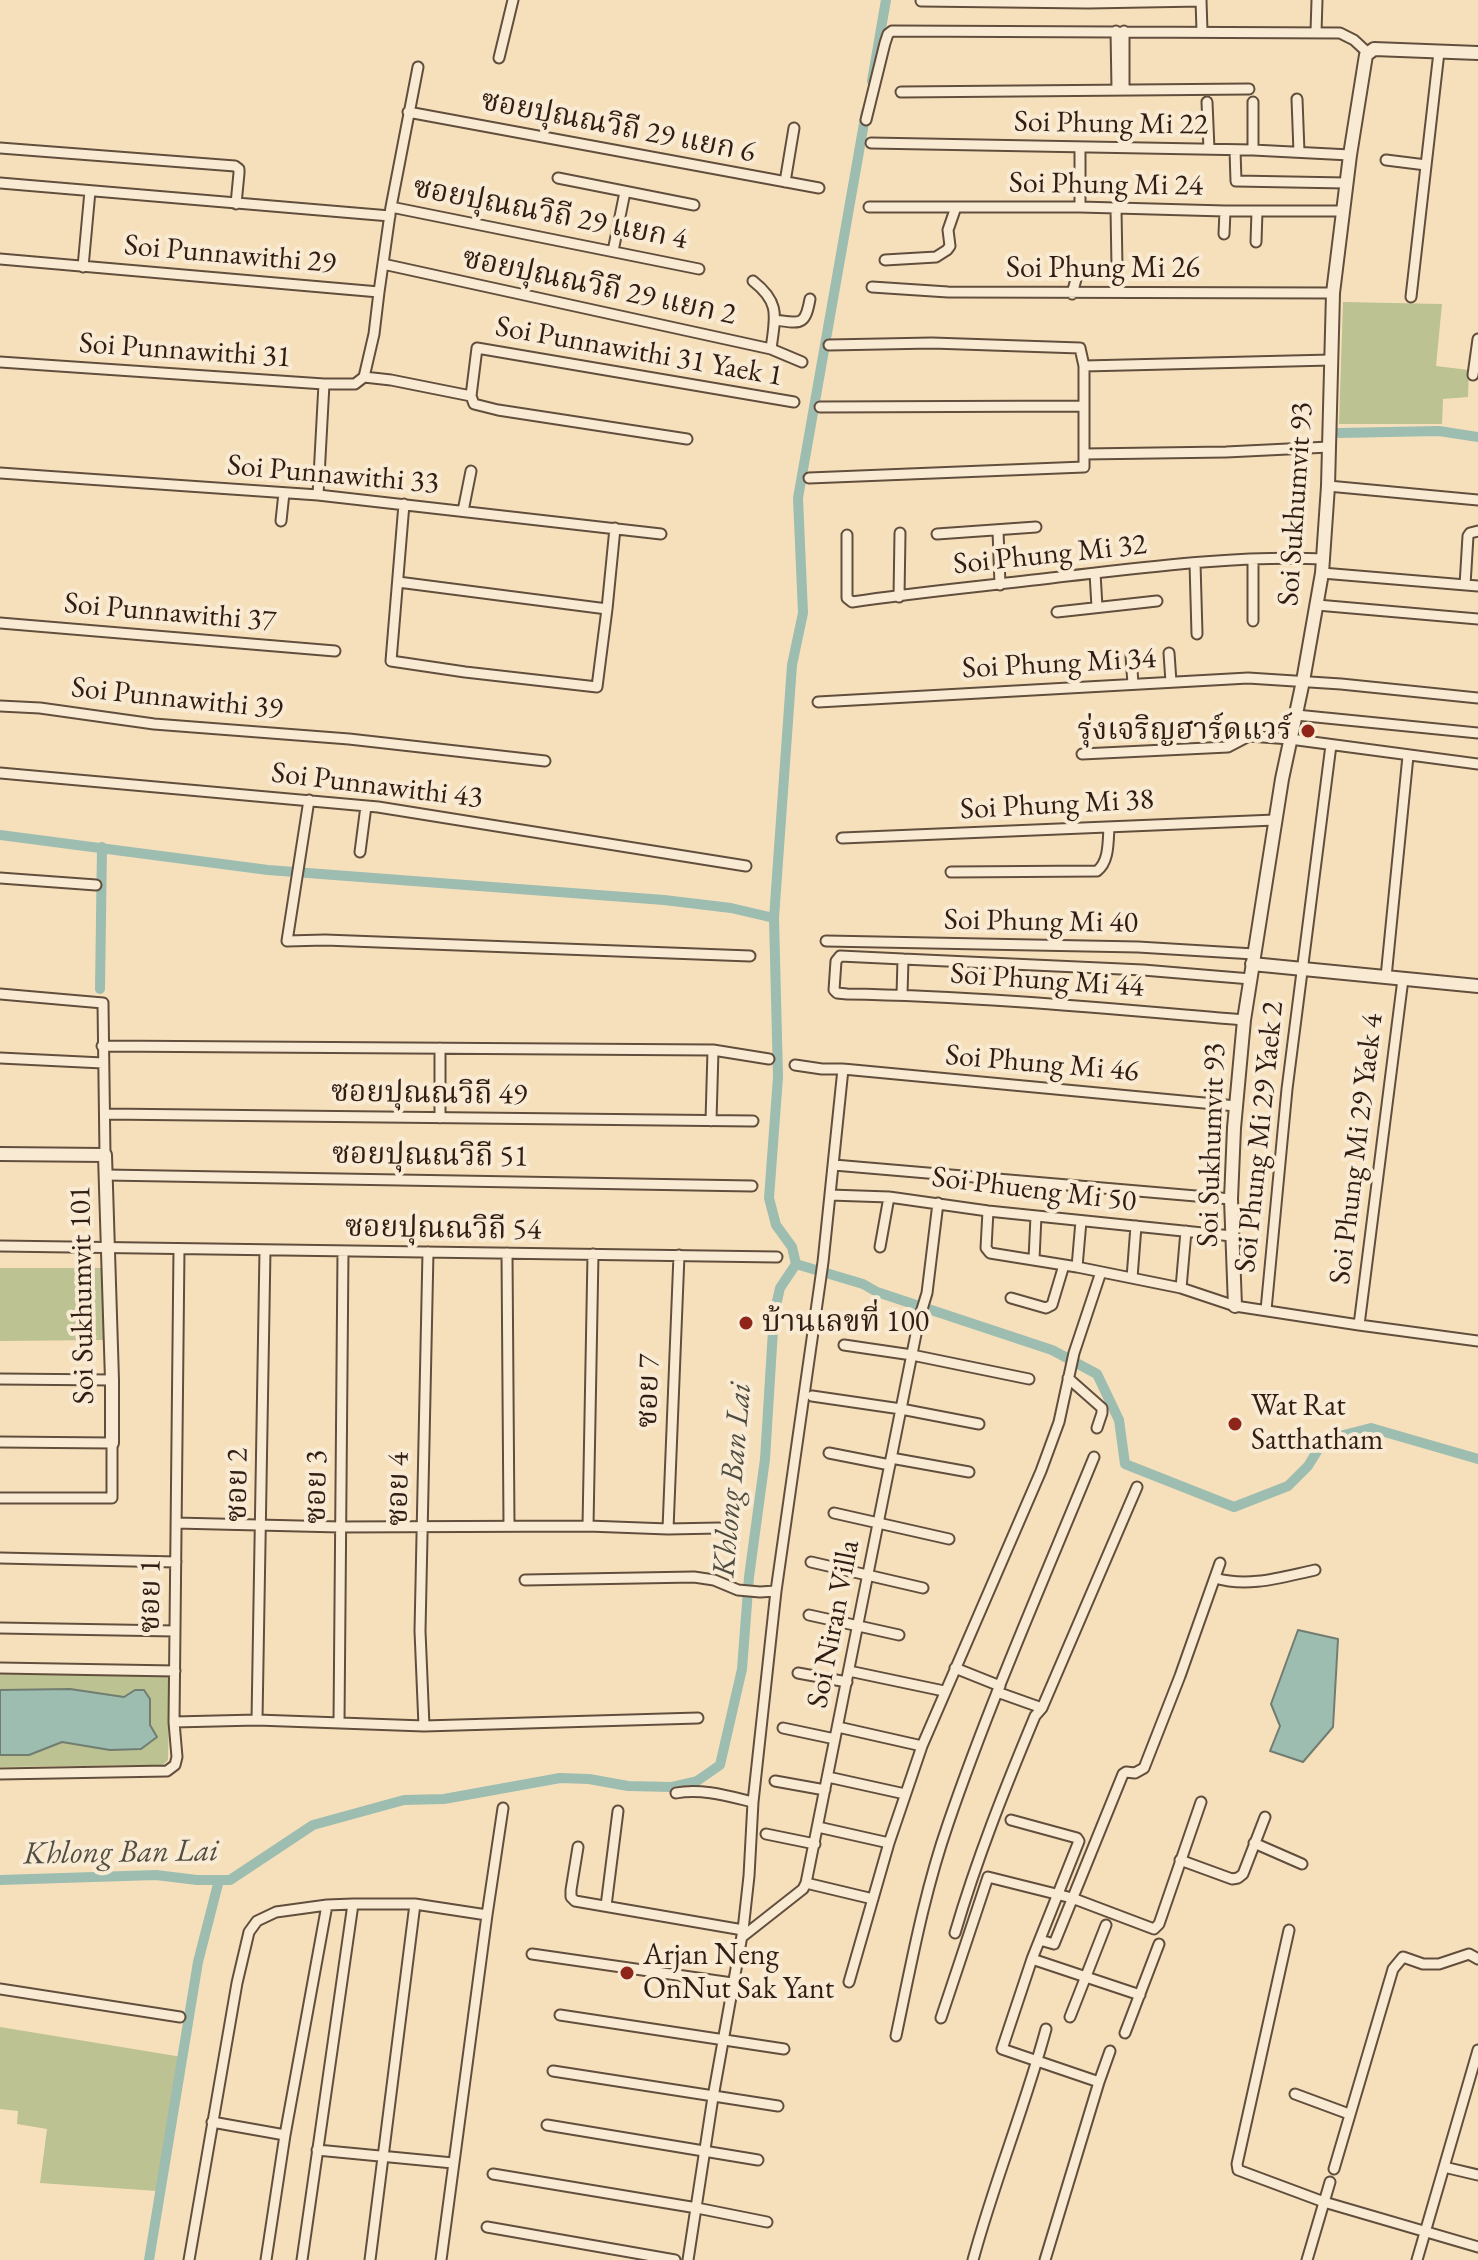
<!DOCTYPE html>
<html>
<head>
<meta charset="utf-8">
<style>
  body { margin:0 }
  canvas { display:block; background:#f6e0bc }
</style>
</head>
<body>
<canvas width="1478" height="2260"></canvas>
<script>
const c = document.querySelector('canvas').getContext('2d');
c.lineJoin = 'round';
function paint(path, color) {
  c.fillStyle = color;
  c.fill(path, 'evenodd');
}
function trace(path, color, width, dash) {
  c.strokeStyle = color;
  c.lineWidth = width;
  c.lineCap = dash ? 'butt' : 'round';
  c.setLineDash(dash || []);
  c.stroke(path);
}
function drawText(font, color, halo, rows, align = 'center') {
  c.font = font + ' "EB Garamond","Noto Serif Thai",serif';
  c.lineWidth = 8;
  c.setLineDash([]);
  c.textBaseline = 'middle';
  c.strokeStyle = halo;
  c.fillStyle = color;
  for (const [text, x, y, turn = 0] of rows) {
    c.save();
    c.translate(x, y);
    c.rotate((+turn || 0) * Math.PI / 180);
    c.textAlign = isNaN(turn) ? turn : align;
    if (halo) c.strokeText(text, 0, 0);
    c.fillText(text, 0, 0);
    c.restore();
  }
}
paint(new Path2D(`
  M1343 302 1442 304 1436 366 1469 370 1468 397 1443 399 1442 424H1339Z
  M0 1268H104L103 1340 0 1341Z
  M0 1674 170 1675 168 1760 163 1765 0 1767Z
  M0 2027 182 2057 157 2191 40 2183 47 2129 17 2124 18 2111 0 2109Z`), '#bcc291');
const water = new Path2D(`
  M1298 1630 1338 1639 1333 1727 1303 1762 1270 1751 1280 1726 1271 1704Z
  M70 1689 124 1697 135 1690H144L150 1699V1725L157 1737 141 1749 110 1750 62 1742 29 1755H0V1690Z`);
paint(water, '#9dbdb1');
trace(water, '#727d72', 2);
trace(new Path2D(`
  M872 81 886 0
  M1339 433 1439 431 1478 437
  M0 835 268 870 664 900 731 908 774 918
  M100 989 102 847
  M796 1264 792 1247 776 1225 769 1198 778 1077 774 918 792 665 803 613 798 498 866 112
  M0 1880 156 1875 197 1880H230L313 1825 404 1800 444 1799 560 1778 589 1779 628 1786 671 1787 697 1781 720 1765 742 1669 749 1577 765 1459 774 1314 780 1288 796 1264 863 1284 877 1292 1052 1350 1097 1374 1119 1420 1125 1464 1234 1507 1288 1486 1308 1466 1324 1440 1371 1428 1478 1459
  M149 2260 198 1962 219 1880`), '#9dbdb1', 10);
const minor = new Path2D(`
  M1088 0V3L1201 1
  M1201 0 1202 31
  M921 1 1088 3
  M1116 31 1117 89
  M1316 32 1317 0
  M499 58 513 0
  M1124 89V31
  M901 92 1249 89
  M1297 99 1299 152
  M1207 102 1209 149
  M1253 102V150
  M408 112 819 188
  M866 120 885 43 888 34 892 31 1340 33 1354 40 1368 53
  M871 143 1253 150 1350 155
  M0 148 235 166 239 169V173L236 204
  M1235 150 1236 181 1346 183
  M1386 160 1426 165
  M558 178 694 205
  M785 182 794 128
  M0 183 390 216
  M391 207 699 269
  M869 207H1080L1225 211H1343
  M1080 207V148
  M1116 209 1117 267
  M1224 234 1225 211
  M1256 242 1257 211
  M613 251 625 192
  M0 259 379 292 391 207 418 67
  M885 260 936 257 947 250 950 246 948 230 956 207
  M383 264 771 349 802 362
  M83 267 90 191
  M753 281C781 303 775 317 771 349
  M872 287 948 292 1333 293
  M1072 294 1079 268
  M1411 297 1439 52
  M775 320C800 323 805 327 810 299
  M0 362 324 384H355L364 377 391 380 471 396 477 348 794 402
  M1084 366 1331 360
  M1473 375 1478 339
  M364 377 374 334 379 292
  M471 396 474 404 498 410 687 439
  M820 407 1084 406
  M1084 454 1226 452 1329 447
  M0 473 318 495 661 534
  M809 478 1084 467V366L1080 348 932 343 829 345
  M1328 486 1478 500
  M318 495 324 384
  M404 504 391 661 465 672 597 687 607 609 615 528
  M463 511 471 471
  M281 521 284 493
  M998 530 1000 585
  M937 534 1036 527
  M847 535V598L852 602C918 592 985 586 1051 578 1141 568 1233 555 1324 559
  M1195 563 1197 634
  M1095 573 1097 607
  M1322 573 1478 586
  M398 582 607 609
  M1465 585 1468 536 1470 533 1478 531
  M899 597 900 533
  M1317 605 1478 619
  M1057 612 1157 601
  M1253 621V560
  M0 623 335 651
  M1169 653 1171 682
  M1131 656 1133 684
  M818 702 1248 678 1341 684 1478 698
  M0 706 40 708 154 724 349 739 545 761
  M1296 715 1478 733
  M1082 754 1228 747 1249 736 1290 739 1478 764
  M0 773 378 807 746 866
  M309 800 287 941 325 940 750 956
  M842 838 1275 820
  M360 852 366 806
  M951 872 1097 871C1109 862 1108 843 1109 827
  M0 878 96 885
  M826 941 1138 947 1254 954
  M903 959 840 956 836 961 834 990 837 993 847 994C979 996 1112 1009 1244 1020
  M1386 977 1408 756
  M0 994 103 1003 105 1155
  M902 995 903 959 1143 970 1251 979
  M102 1046 713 1050 769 1059
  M0 1058 103 1063
  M795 1065 822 1069H843L1236 1106
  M105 1114 753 1121
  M440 1118V1048
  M711 1121 713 1050
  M834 1165 1231 1199
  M106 1175 752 1186
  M830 1195 889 1197 988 1211 1232 1236
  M988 1211 986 1248 990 1253 1077 1267 1181 1288 1235 1306 1359 1325 1478 1341
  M0 1246 777 1257
  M880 1247 889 1197
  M507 1253 509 1526
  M1034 1259 1036 1216
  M1077 1267 1081 1221
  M1132 1278 1136 1226
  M1181 1288 1186 1231
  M1011 1298 1046 1308 1052 1305 1064 1265
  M1266 1310 1287 1089 1331 745
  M1359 1325 1403 979
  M844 1345 912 1355 1029 1379
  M1068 1378 1102 1408V1413L1097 1428
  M0 1379 112 1380
  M812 1396 901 1409 979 1424
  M0 1442 112 1443V1498H0
  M829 1453 890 1465
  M891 1458 969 1472
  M834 1513 949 1539
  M176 1523 340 1527 588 1526 668 1529 719 1528
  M588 1526 593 1254
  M668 1529 679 1255
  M0 1558 176 1562
  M811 1562 923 1588
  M1215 1578C1249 1588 1282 1577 1315 1570
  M525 1580 694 1577 714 1580 738 1590 760 1592 776 1591
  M809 1615 899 1635
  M0 1628 175 1631
  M0 1668 175 1671
  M955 1668 1000 1686
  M849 1671 944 1691
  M798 1673 847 1682
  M997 1692 1042 1708
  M257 1720 265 1250
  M174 1722 257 1720 424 1726 698 1718
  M339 1723 343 1251
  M424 1726 420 1631 428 1252
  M838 1727 922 1746
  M783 1728 835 1739
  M0 1774 167 1771 175 1765 177 1757 174 1722 179 1249
  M828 1777 905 1794
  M775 1781 825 1790
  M676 1793C701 1788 728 1796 753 1802
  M1011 1820 1077 1838 1079 1841 1032 1959 1002 2049 1099 2082 1110 2051
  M818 1827 889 1843
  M766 1834 815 1844
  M1254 1843 1302 1864
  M578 1847 571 1890V1897L575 1901 743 1930
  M1180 1860 1232 1879 1238 1878 1243 1874 1265 1817
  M806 1883 873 1899
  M606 1906 618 1811
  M1289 1930 1237 2164 1238 2170 1324 2202 1478 2247
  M955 1933C977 1858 1005 1788 1035 1716L1042 1708 1137 1487
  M742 1937 803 1889 806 1883 919 1319 927 1293 938 1203
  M1040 1940 1054 1944 1123 1774 1126 1772 1135 1773 1144 1768 1180 1676 1220 1563
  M532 1954 732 1983
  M1032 1959 1140 1995
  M849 1982 889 1843 922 1746 1041 1471 1059 1422 1074 1353 1101 1272
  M0 1989 180 2017
  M560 2015 784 2049
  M1070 2017 1106 1925
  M941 2018 988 1877 1072 1898 1154 1929 1159 1924 1201 1802
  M1125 2033 1159 1944
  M896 2036C911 1965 924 1893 948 1824 991 1699 1044 1579 1094 1457
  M553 2071 778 2106
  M1295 2094 1349 2114
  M212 2122 285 2135
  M547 2125 758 2160
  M317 2150 453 2163
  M1444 2167 1478 2175
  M1334 2169 1393 1969 1403 1957 1423 1964H1439L1469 1954 1478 1959
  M493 2174 697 2208 767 2222
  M487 2227 675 2260
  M189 2260 237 1983 249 1932 257 1921 276 1912 327 1905 353 1904H415L487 1915
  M266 2260 285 2135 327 1905
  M302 2260 353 1904
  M370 2260 415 1904
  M441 2260 487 1915 503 1808
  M688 2260 713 2097 743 1930 749 1876 753 1802 776 1591 823 1262 843 1069
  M973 2260C994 2182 1025 2107 1046 2029
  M1045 2260 1099 2082
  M1307 2260 1330 2182
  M1417 2260 1478 2050`);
const tertiary = new Path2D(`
  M1252 964 1478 986
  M0 1154 105 1155 112 1380V1443
  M1235 1306 1231 1199 1234 1128 1244 1020 1282 779 1303 681 1322 573 1328 486 1333 293 1350 155 1366 55 1374 49 1478 53`);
trace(minor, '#624e3d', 13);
trace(tertiary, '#624e3d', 16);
trace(minor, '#f9ebd3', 9);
trace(tertiary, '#f9ebd3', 12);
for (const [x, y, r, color] of [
  [1308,731,8,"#8f2418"],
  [746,1323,8,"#8f2418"],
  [1235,1424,8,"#8f2418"],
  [627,1973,8,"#8f2418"]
]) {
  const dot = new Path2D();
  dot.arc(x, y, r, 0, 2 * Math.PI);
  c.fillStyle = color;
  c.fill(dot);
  trace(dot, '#f9ebd3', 3);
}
drawText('30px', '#311d13', '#f9ebd3', [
  ["Soi Phung Mi 22",1111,124,1],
  ["ซอยปุณณวิถี 29 แยก 6",618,127,11],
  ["Soi Phung Mi 24",1106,185,1],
  ["ซอยปุณณวิถี 29 แยก 4",550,214,11],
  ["Soi Punnawithi 29",230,255,5],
  ["Soi Phung Mi 26",1103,269],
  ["ซอยปุณณวิถี 29 แยก 2",599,287,12],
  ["Soi Punnawithi 31",185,351,4],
  ["Soi Punnawithi 31 Yaek 1",639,352,10],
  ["Soi Punnawithi 33",333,475,5],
  ["Soi Sukhumvit 93",1296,504,-86],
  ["Soi Phung Mi 32",1050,555,-6],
  ["Soi Punnawithi 37",170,613,5],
  ["Soi Phung Mi 34",1059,664,-3],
  ["Soi Punnawithi 39",177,699,6],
  ["Soi Punnawithi 43",377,786,7],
  ["Soi Phung Mi 38",1057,805,-3],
  ["Soi Phung Mi 40",1041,922,1],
  ["Soi Phung Mi 44",1047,981,4],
  ["Soi Phung Mi 46",1042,1064,5],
  ["ซอยปุณณวิถี 49",429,1094,1],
  ["Soi Phung Mi 29 Yaek 2",1260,1137,-84],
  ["Soi Sukhumvit 93",1212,1145,-88],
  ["Soi Phung Mi 29 Yaek 4",1357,1149,-83],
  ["ซอยปุณณวิถี 51",430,1156,1],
  ["Soi Phueng Mi 50",1034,1190,7],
  ["ซอยปุณณวิถี 54",443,1229,1],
  ["Soi Sukhumvit 101",83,1295,-91],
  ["ซอย 7",649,1391,-88],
  ["ซอย 2",238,1485,-89],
  ["ซอย 3",317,1487,-89],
  ["ซอย 4",399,1489,-89],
  ["ซอย 1",151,1596,-89],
  ["Soi Niran Villa",834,1624,-79]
]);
drawText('30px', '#311d13', '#f9ebd3', [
  ["รุ่งเจริญฮาร์ดแวร์",1292,731,"right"],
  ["บ้านเลขที่ 100",762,1323],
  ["Wat Rat",1251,1407],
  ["Satthatham",1251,1441],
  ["Arjan Neng",643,1956],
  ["OnNut Sak Yant",643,1990]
], 'left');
drawText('italic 32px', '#514d42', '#f9ebd3', [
  ["Khlong Ban Lai",733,1480,-85],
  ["Khlong Ban Lai",121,1853,-1]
]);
</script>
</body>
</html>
